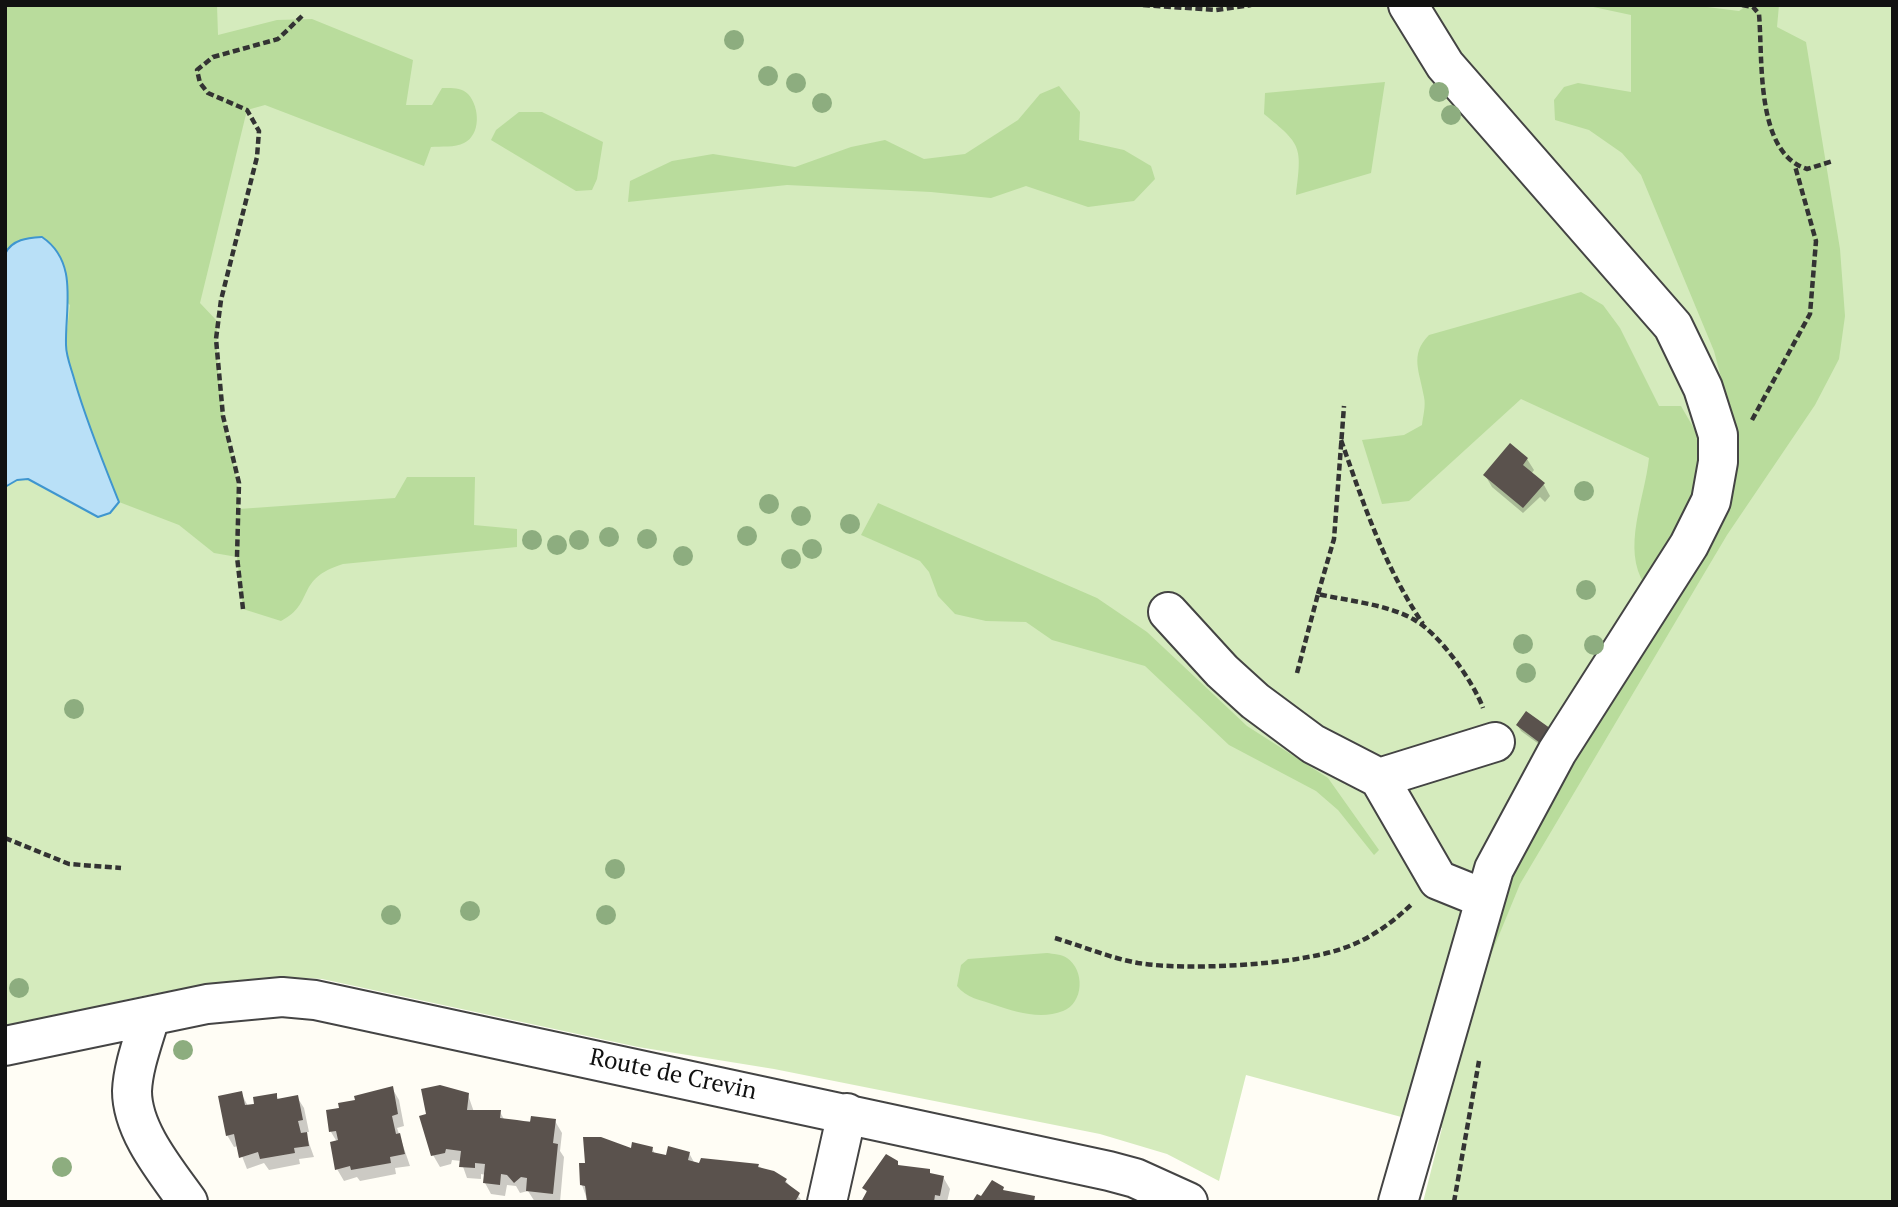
<!DOCTYPE html>
<html>
<head>
<meta charset="utf-8">
<style>
  body { margin:0 }
  #map { position:relative; width:1898px; height:1207px; overflow:hidden; background:#fffdf5; font-family:"PT Serif",serif }
  canvas { display:block }
  .frame { position:absolute; inset:0; border:7px solid #111; pointer-events:none }
</style>
</head>
<body>
<div id="map">
<canvas width="1898" height="1207"></canvas>
<div class="frame"></div>
</div>
<script>
const c = document.querySelector('canvas').getContext('2d');
c.lineJoin = 'round';
function paint(path, color) {
  c.fillStyle = color;
  c.fill(path, 'evenodd');
}
function trace(path, color, width, dash) {
  c.strokeStyle = color;
  c.lineWidth = width;
  c.lineCap = dash ? 'butt' : 'round';
  c.setLineDash(dash || []);
  c.stroke(path);
}
function drawText(font, color, halo, rows, align = 'center') {
  c.font = font + ' "PT Serif",serif';
  c.lineWidth = 7;
  c.setLineDash([]);
  c.textBaseline = 'middle';
  c.strokeStyle = halo;
  c.fillStyle = color;
  for (const [text, x, y, turn = 0] of rows) {
    c.save();
    c.translate(x, y);
    c.rotate((+turn || 0) * Math.PI / 180);
    c.textAlign = isNaN(turn) ? turn : align;
    if (halo) c.strokeText(text, 0, 0);
    c.fillText(text, 0, 0);
    c.restore();
  }
}
paint(new Path2D(`
  M5 5H1893V1202H1423L1442 1128 1246 1075 1219 1181 1167 1154 1100 1134 774 1069 638 1047 322 979C216 971 109 1006 5 1027Z`), '#d5ebbd');
paint(new Path2D(`
  M5 5H217L218 35 277 20 312 19 413 60 406 105H432L442 88C451 88 461 87 468 94 480 107 481 135 464 143 455 148 441 146 431 147L424 166 265 105 247 110 200 303 217 321C216 352 218 383 223 413 228 446 239 475 239 509L395 498 407 477H475L474 525 517 529V547L343 564C294 579 316 603 281 621L243 609 237 557 214 553 179 525 119 502 89 429 65 347 70 305 8 248 5 254Z
  M1584 5H1691L1739 11 1748 5H1779L1777 27 1806 42 1840 249 1845 316 1839 359 1815 405 1727 535 1520 884 1490 957 1479 951 1501 872 1734 426 1714 351 1641 175 1622 153 1589 130 1555 120 1554 100 1564 87 1578 83 1631 92V15Z
  M1385 82 1371 173 1296 195C1302 146 1302 145 1264 114L1265 93Z
  M1059 86 1080 112 1079 140 1124 150 1151 166 1155 179 1134 201 1088 207 1026 186 991 198 931 192 787 185 628 202 630 181 672 161 713 154 795 167 851 147 885 140 924 159 965 154 1018 120 1040 94Z
  M519 112H542L603 142 597 179 592 190 576 191 491 140 496 130Z
  M1581 292 1603 305 1620 328 1659 406H1681C1690 422 1701 437 1702 456 1704 496 1664 551 1645 585 1621 549 1645 498 1649 458L1521 399 1409 501 1382 504 1362 440 1404 435 1422 425C1423 416 1426 406 1424 397 1420 372 1409 355 1429 335Z
  M878 503 1097 598 1147 632 1247 726 1328 778 1379 850 1374 855 1338 810 1316 791 1229 745 1145 666 1052 640 1026 622 986 621 955 614 938 596 929 572 920 561 861 535Z
  M1047 953C1053 954 1062 954 1067 958 1085 970 1084 1003 1063 1011 1041 1020 1015 1012 995 1005 981 1000 966 998 957 986L961 965 968 959Z`), '#b9dc9c');
const water = new Path2D(`
  M42 237C79 262 65 307 66 345 66 357 72 370 75 382 87 423 103 462 119 502L110 513 98 517 28 479 17 480 5 487V254C12 239 28 238 42 237Z`);
paint(water, '#b9e0f7');
trace(water, '#3f96cf', 2);
paint(new Path2D(`
  M1527 459 1534 470 1531 474 1544 485 1550 496 1545 502 1540 497 1523 513 1492 487 1485 475Z
  M1526 714 1547 750 1521 731 1518 726Z
  M392 1088 399 1100 404 1126 397 1128 410 1166 395 1168 396 1174 360 1181 357 1177 344 1181 337 1169V1142L331 1132 328 1112Z
  M241 1093 248 1106 276 1095 279 1100 297 1097 304 1108 309 1132H305L314 1157 299 1159 300 1164 269 1170 264 1163 247 1169 238 1146 234 1147 227 1135Z
  M468 1095 474 1112H500L505 1121H555L562 1133 560 1151 564 1157 560 1202H535L528 1191 520 1193 516 1186 507 1185 505 1196 491 1194 485 1183 486 1175 481 1174V1179L467 1178 461 1161 452 1160 451 1164 440 1167 433 1155Z
  M652 1148 655 1154 667 1157 689 1153 695 1164 758 1166 785 1180 803 1202H588L582 1185 632 1150Z
  M897 1163 900 1167 929 1171 931 1175 943 1177 950 1189 947 1202H863L868 1194 864 1188Z`), '#0003');
paint(new Path2D(`
  M1510 443 1528 458 1523 465 1545 483 1523 508 1483 475Z
  M1526 711 1554 731 1544 746 1516 725Z
  M440 1085 469 1093 467 1110H501L500 1118 517 1120 530 1122 531 1116 556 1119 553 1143 558 1144 553 1194 526 1191 527 1178 521 1177 514 1183 507 1175 501 1174 500 1185 483 1183 485 1164 475 1163V1168L459 1167 461 1151 446 1149 445 1153 431 1156 419 1116 426 1114 421 1089Z
  M393 1086 398 1114 392 1116 396 1134 400 1133 405 1154 390 1157 391 1163 351 1170 350 1166 335 1170 330 1142 338 1140 336 1131 329 1132 326 1110 339 1108 338 1103 355 1100 354 1096Z
  M242 1091 245 1105 254 1104 253 1097 277 1093V1099L298 1095 303 1120 298 1121 301 1133 307 1132 309 1146 294 1148 295 1153 260 1159 258 1152 239 1158 234 1134 226 1136 218 1096Z
  M583 1137H601L631 1148 632 1142 653 1147 652 1152 666 1155 668 1146 690 1152 688 1160 699 1163 701 1158 759 1164 758 1167 774 1171 787 1179 785 1182 800 1193 795 1202H587L585 1186 580 1185 579 1163H585Z
  M886 1154 898 1161V1165L930 1169V1173L944 1176 940 1196 935 1195 934 1202H861L867 1191 862 1188Z
  M992 1180 1004 1187 1003 1190 1035 1196 1034 1202H972L977 1194 981 1196Z`), '#5a524d');
const minor = new Path2D(`
  M1168 612 1222 671 1255 701 1313 744 1379 778 1438 880 1485 899
  M1379 778 1495 742
  M150 1017C143 1041 133 1067 132 1091 132 1131 166 1171 188 1202
  M5 1046 207 1004 282 997 315 1000 1109 1171 1135 1178 1188 1202
  M827 1202 847 1113
  M1398 1202 1494 869 1557 752 1689 545 1711 501 1718 462V435L1703 388 1673 326 1445 65 1408 5`);
trace(minor, '#444', 42);
trace(new Path2D(`
  M1143 5 1216 10 1251 5
  M1742 5 1753 7 1759 14C1763 60 1755 153 1807 169L1833 161
  M1752 420 1810 314 1816 241 1795 166
  M1341 440C1364 505 1384 566 1423 624
  M1318 594 1334 539 1344 406
  M243 609 237 557 239 483 223 416 216 339 221 300 257 157 259 131 247 110 208 93 200 83 197 70 213 57 278 39 302 16
  M1297 673 1318 594C1348 601 1386 604 1413 619 1439 633 1473 681 1483 708
  M5 838 69 864 121 868
  M1055 938C1082 946 1110 958 1138 963 1187 971 1294 965 1341 949 1369 940 1392 923 1413 903
  M1454 1202 1479 1061`), '#333', 4.5, [7, 3.5]);
trace(minor, '#fff', 38);
c.fillStyle = '#8dad7f';
for (const [x, y] of [
  [734,40],
  [768,76],
  [796,83],
  [1439,92],
  [822,103],
  [1451,115],
  [1584,491],
  [769,504],
  [801,516],
  [850,524],
  [747,536],
  [609,537],
  [647,539],
  [532,540],
  [579,540],
  [557,545],
  [812,549],
  [683,556],
  [791,559],
  [1586,590],
  [1523,644],
  [1594,645],
  [1526,673],
  [74,709],
  [615,869],
  [470,911],
  [391,915],
  [606,915],
  [19,988],
  [183,1050],
  [62,1167]
]) {
  c.beginPath();
  c.arc(x, y, 10, 0, 2 * Math.PI);
  c.fill();
}
drawText('24px', '#111', '#fff', [
  ["Route de Crevin",673,1075,12]
]);
</script>
</body>
</html>
